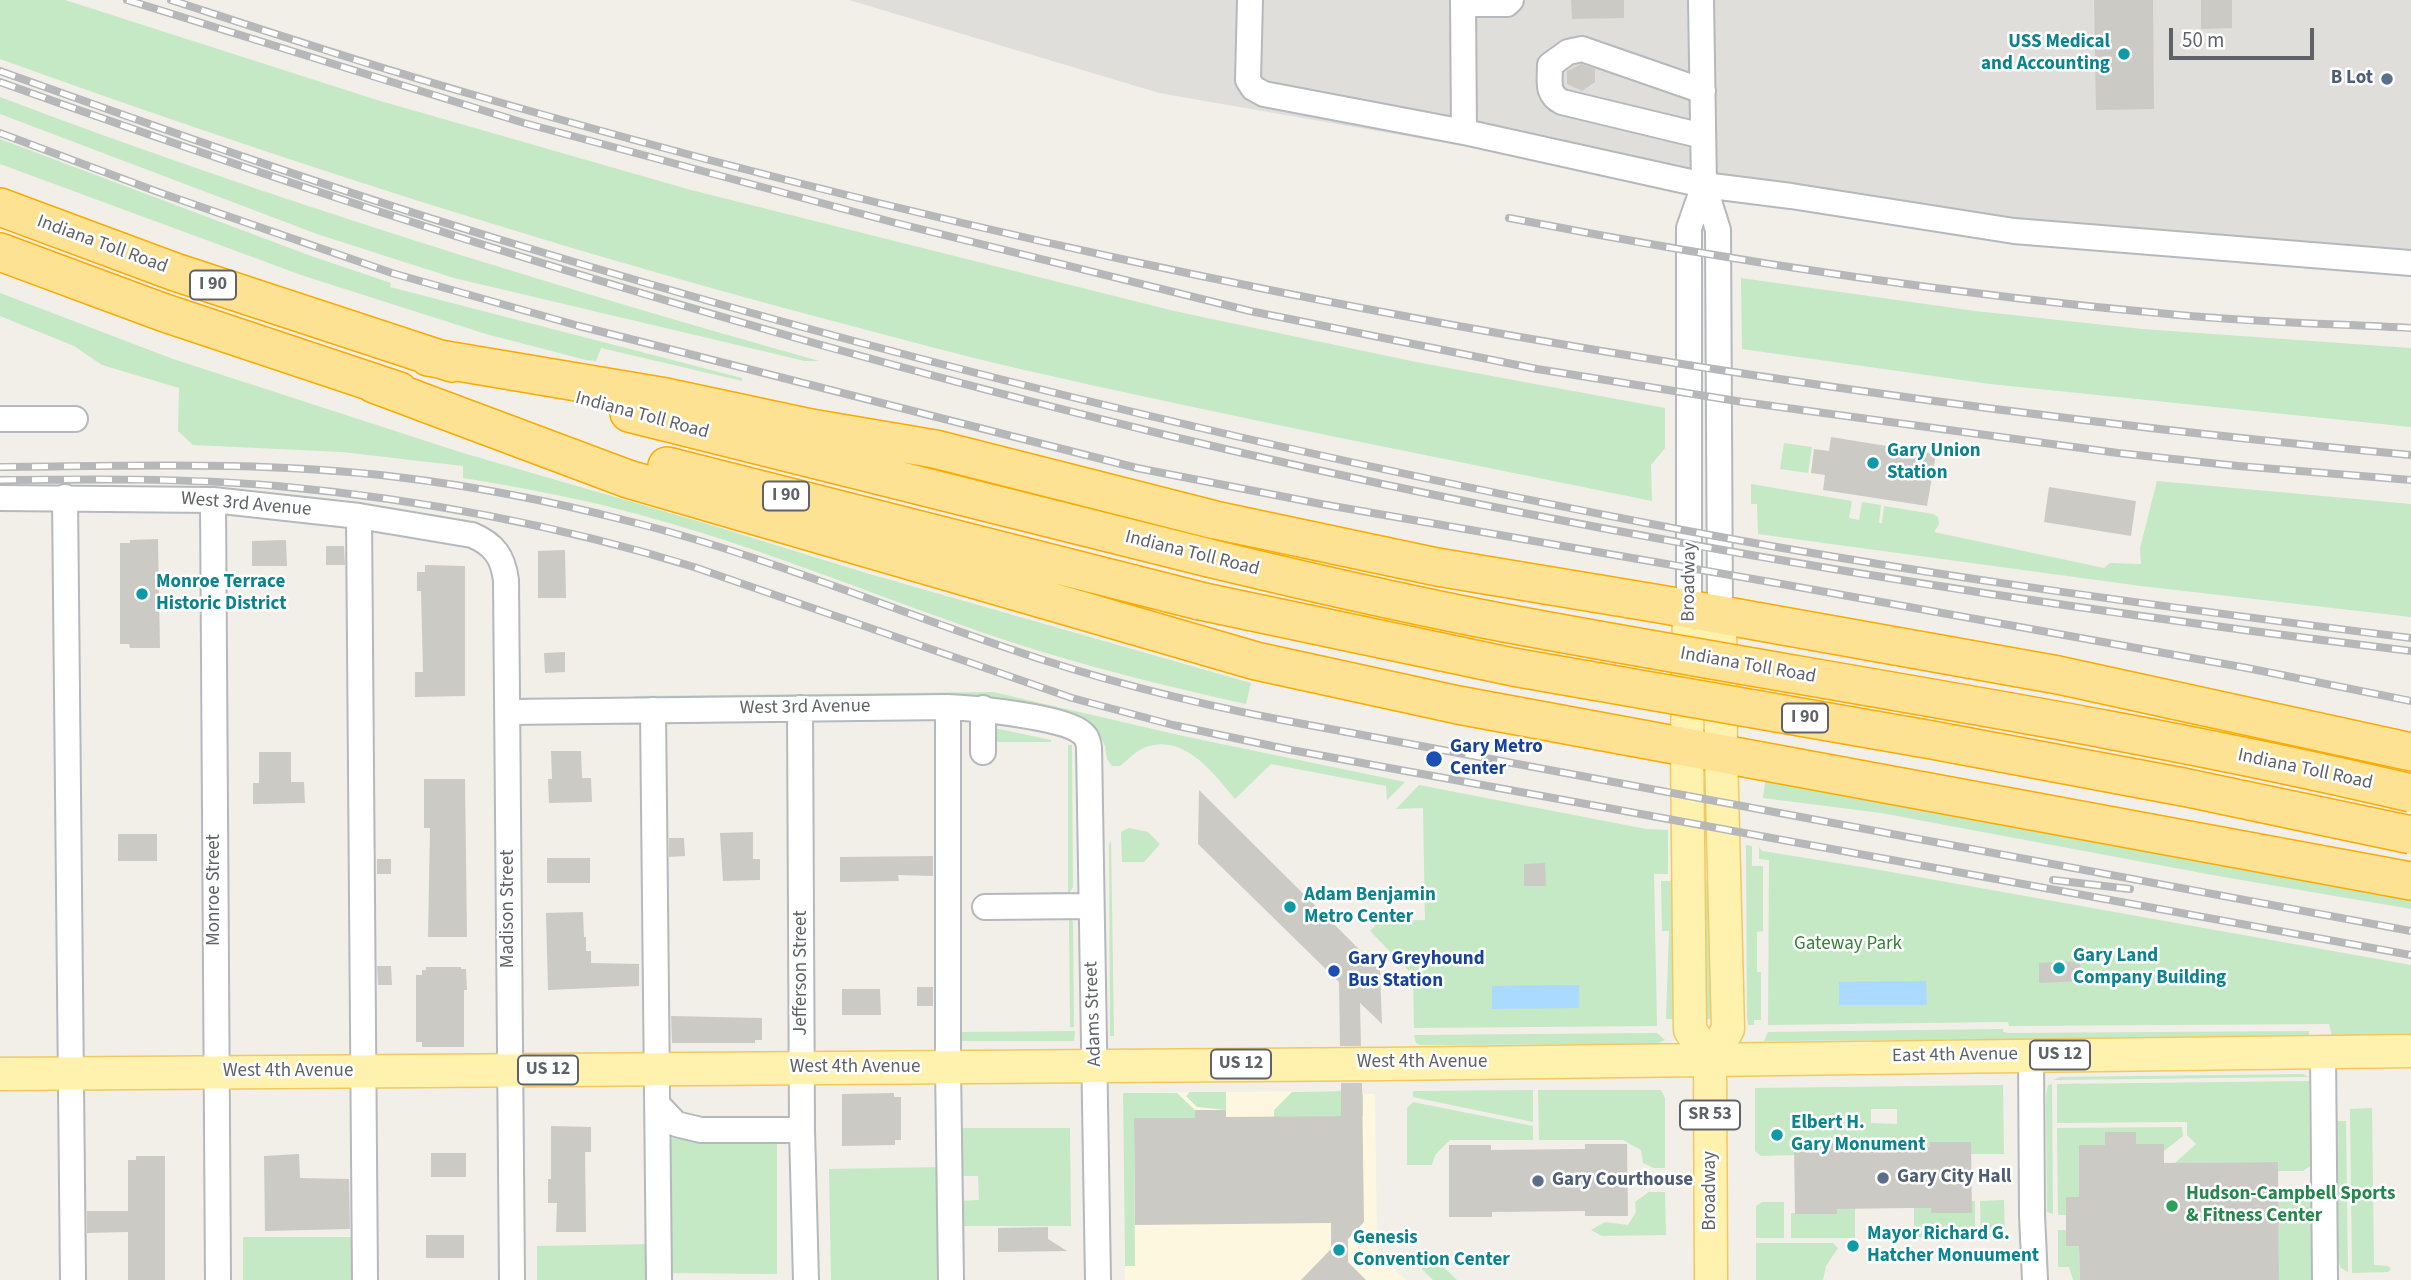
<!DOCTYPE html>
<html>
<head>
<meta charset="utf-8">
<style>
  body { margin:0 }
  #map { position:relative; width:2411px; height:1280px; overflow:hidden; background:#f1efe8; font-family:"Source Sans 3",sans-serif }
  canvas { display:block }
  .scale { position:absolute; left:2169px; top:28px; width:145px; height:32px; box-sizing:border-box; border:4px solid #5f6368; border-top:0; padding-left:9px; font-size:21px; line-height:24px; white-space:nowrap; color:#5f6368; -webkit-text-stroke:5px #fff; paint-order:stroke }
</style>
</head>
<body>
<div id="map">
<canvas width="2411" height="1280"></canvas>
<div class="scale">50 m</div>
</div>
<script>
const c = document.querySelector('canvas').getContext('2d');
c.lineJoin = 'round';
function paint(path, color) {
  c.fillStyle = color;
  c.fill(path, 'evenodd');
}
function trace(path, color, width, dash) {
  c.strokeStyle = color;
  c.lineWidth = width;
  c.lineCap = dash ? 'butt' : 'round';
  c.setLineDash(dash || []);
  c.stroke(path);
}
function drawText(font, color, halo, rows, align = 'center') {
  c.font = font + ' "Source Sans 3",sans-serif';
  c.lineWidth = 5;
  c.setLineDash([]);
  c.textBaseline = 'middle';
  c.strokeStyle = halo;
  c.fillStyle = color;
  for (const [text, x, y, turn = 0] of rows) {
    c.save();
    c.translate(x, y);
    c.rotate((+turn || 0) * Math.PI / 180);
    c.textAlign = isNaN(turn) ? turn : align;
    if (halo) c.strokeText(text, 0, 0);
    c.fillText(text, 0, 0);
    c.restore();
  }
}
paint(new Path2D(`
  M1343 1091 1347 1094H1375L1377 1247 1382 1257 1406 1280H1125L1123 1093Z`), '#fef7e0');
paint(new Path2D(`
  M849 0H2411V273L2037 246 1159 93Z`), '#e0deda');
paint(new Path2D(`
  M0 0H65L377 100 691 190 1174 311 1416 362 1665 408V448L1651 465 1652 501C1442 458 1230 417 1020 369 959 355 898 338 837 322 554 248 275 158 0 59Z
  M0 97C269 199 543 283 819 361H805L454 278 317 234 0 114Z
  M0 139 311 256 391 283 390 287 742 378V381L601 348 596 361 586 360 486 334 304 276 0 164Z
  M1741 278 1975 311 2142 329 2411 348V427L1990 384 1742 349Z
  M0 293 173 359 463 453 701 522 866 573 1251 683 1246 704C1165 686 1084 666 1005 640 885 600 767 549 644 516 585 499 524 488 463 478V466L342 452 193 445 178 431 179 388 102 365 74 346 0 316Z
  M1784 443 1812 447 1808 473 1780 469Z
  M2157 481 2411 504V617L2141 586 1758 534 1757 504H1751V484L1852 501 1849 518 1859 520 1862 502 1881 505 1879 523H1882L1884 506 1933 514 1938 517 1939 524 1934 532 2104 568 2110 563 2141 564 2140 548Z
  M993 692 1183 736 1405 782 1387 800 1386 786 1271 764 1235 799C1215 775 1185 733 1146 747 1135 751 1129 759 1120 766H1112L1107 759 1105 746 1099 733 1086 721 1073 715 993 697 636 702 634 696Z
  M994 728 1051 740V742H998L994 740Z
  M1068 745H1072L1073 887 1068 895 1052 894V892H1068Z
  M1773 774 2411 893V909L2218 876 1881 813 1763 798 1765 783Z
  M1419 785 1646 829 1668 830V874H1654L1657 1026 1414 1028 1413 975 1370 931 1380 921 1425 920 1423 808 1396 809Z
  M1129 828 1148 832 1160 844 1144 862H1122L1121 832Z
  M1111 840 1114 1036H1110V1033L1109 845Z
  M1746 845 1752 846V866H1763V931L1757 932V972H1761V1020H1754V1025H1748L1747 1016Z
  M1759 847 1762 851 1874 869 2411 965V1036H2332L2329 1024 2009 1026 2008 1022H2003L1768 1025 1769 860 1759 859Z
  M1703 867 1713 906 1714 1019H1702Z
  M1661 881H1678V1026H1674L1673 1019H1666L1669 931H1662Z
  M1052 918H1070L1073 922 1074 1027H1070L1069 920H1052Z
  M2003 1029V1032L2009 1033 2309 1031V1036L2304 1037 1764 1041 1768 1032Z
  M1075 1031 1074 1041H957L959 1032Z
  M1657 1033 1665 1040 1656 1044 1420 1045 1416 1043 1414 1035Z
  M2303 1074 2309 1077 2052 1080 2061 1077Z
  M2309 1081 2310 1166 2303 1171H2278L2277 1162 2175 1163 2196 1144 2187 1135V1122L2057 1123V1084Z
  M2052 1084 2053 1214 2047 1212 2046 1095 2048 1085Z
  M2003 1085 2004 1154H1971L1970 1142H1931L1930 1147 1835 1148V1143H1795V1155L1761 1156 1755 1151V1088ZM1871 1109H1897V1124L1871 1123Z
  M1533 1090V1122L1413 1097V1091Z
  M1538 1090H1661L1665 1098V1168H1654L1643 1163 1641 1150 1623 1140H1539Z
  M1343 1091 1347 1094H1363V1116L1274 1117V1110L1292 1092Z
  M1190 1092H1226V1110L1197 1107 1186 1096Z
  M1123 1093H1177L1195 1110V1118L1134 1119 1135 1266H1125Z
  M1413 1102 1533 1126V1140H1450L1435 1155 1432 1165H1407V1108Z
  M2372 1108 2374 1265 2388 1266 2391 1269 2388 1272 2352 1273 2350 1109Z
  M2337 1121H2346L2348 1272 2341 1268 2338 1261Z
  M2182 1127 2183 1136 2164 1151V1144H2136V1132H2106L2105 1145H2079V1197H2066V1215H2058L2057 1128Z
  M957 1128H1070L1071 1226H958V1201L979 1200 978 1176H958Z
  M663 1138 777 1139V1274L664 1273Z
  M944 1167 945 1280H831L829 1169Z
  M1649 1192H1665L1666 1235 1602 1236 1591 1230 1605 1222 1628 1225 1636 1212 1635 1202Z
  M2278 1197H2306L2311 1201V1280H2279Z
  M2004 1200 2005 1237H1981L1980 1201Z
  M1971 1201H1975V1237H1914V1208H1931V1213H1971Z
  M1762 1202H1784V1238H1756V1206Z
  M1855 1208V1238H1791V1213L1837 1214V1209Z
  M2058 1230H2066V1246H2079L2080 1280H2073L2069 1267H2058Z
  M243 1237H356V1280H243Z
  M1756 1243H1833L1838 1248 1826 1266 1823 1280H1756Z
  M651 1244V1280H537V1246Z
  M1428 1253H1429L1457 1280H1433L1417 1264Z`), '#c5e8c5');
paint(new Path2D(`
  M1926 981 1927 1005H1839V982Z
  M1579 985V1008L1492 1009V986Z`), '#aadaff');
paint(new Path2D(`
  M1571 0H1624V18L1572 19Z
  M2094 0H2153L2154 109 2096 110Z
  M2201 0H2232V28L2201 29Z
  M1581 64 1595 69V82L1582 91 1567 84V71Z
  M1831 437 1936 454 1927 506 1823 490 1825 475 1811 473 1814 449 1829 451Z
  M2049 487 2136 501 2131 536 2044 522Z
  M158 539 160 648H130L129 644H120V543H130V540Z
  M286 540 287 566H252V541Z
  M326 546H344L345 565H326Z
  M565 550 566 598H538V551Z
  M425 565 465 566V696L415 697V672H423L421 591H417V572H425Z
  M565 652V672L545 673 544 653Z
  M551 751H581L582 778H591L592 802 549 803 548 779H552Z
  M259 752H291V782H304L305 803 253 804V783H259Z
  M424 779H465L467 937H428L430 828H424Z
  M1199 790 1380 970 1382 1024 1360 1003 1361 1046H1340L1339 982 1198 844Z
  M753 832V859H760V880L723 881 720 833Z
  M118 834H157V861H118Z
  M669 838H684L685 856 669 857Z
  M933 856V876L898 875 899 881 840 882V857Z
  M547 858H590V883H547Z
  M377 859H391V874H377Z
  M1545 863 1546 886H1524V864Z
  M583 912 584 937H586V951H591V963L639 964V986L548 990 546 913Z
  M2080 961 2081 981 2039 983V963Z
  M377 966H391L392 985H378Z
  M426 967H461V969H466L467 990H464V1047H422V1042H416V975H422V970H426Z
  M917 987H933V1006H917Z
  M842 989H880L881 1015H842Z
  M671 1016 762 1018V1040H755V1043H672Z
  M1341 1083H1362L1364 1222 1348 1239V1262L1366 1280H1301L1331 1249V1223L1135 1225 1134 1118H1195V1110H1226V1117L1341 1116Z
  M894 1093V1097H901V1140H895V1145L842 1146V1094Z
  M551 1126 591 1127V1152H585L586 1232H556L557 1203H548V1179H551Z
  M2105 1132H2136V1144H2164V1163L2278 1162 2279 1280H2080L2079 1246H2066V1197H2079V1145H2105Z
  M1930 1142H1971L1972 1213H1931V1208H1908L1837 1209V1214H1795L1794 1143H1835V1148L1930 1147Z
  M1585 1144H1627L1628 1216H1585V1211L1492 1212V1217H1449V1145H1491V1150L1585 1149Z
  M431 1153H466V1177H431Z
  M299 1154 300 1178 349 1179 350 1229 265 1231 264 1156Z
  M136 1156H165V1280H128V1232L87 1233V1211H128V1160H136Z
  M1048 1227V1239L1067 1251 998 1252V1228Z
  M426 1235H464V1258H426Z`), '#cccac5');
const minor = new Path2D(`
  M1250 0 1248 80 1253 88 1264 94 1469 133 1704 185 1791 196 2014 231 2411 263
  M1463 0 1464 132
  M1701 0 1704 185 1718 230 1720 615
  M1463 4H1507L1511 0
  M1703 91 1582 49 1568 52 1550 65C1550 82 1546 94 1562 102L1703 136
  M0 419H75
  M65 497 73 1280
  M0 498 213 500 359 516 472 535C494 544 503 557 506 580L512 1280
  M213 500 218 1280
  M359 516 365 1280
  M1689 609V228L1704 185
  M948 707V1067L951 1280
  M800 708 802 1130 806 1280
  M983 708V752
  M653 710 659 1280
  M508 712 948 707C974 708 1065 717 1082 733 1087 737 1088 741 1089 747L1098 1280
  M985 907 1091 906
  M2323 1052 2325 1280
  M2031 1055 2032 1215 2035 1280
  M658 1105 676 1124 701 1130H802`);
const major = new Path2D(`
  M1689 609 1687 747 1690 1030 1710 1060
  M0 1074 1386 1064 2411 1051
  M1711 1280 1710 1060 1728 1029 1721 753 1720 615`);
const highway = new Path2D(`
  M0 207 175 272 452 363
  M0 252 162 312 399 391
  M428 357 666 397 811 428 935 449 1215 520 1437 567 1660 604 2058 675 2411 752
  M374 384 628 479 1256 661 1458 705 2411 881
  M629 413 1209 558
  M667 466 1200 601`);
trace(minor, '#b5b8bc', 28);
trace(major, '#f2c960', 35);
trace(highway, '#f9ab00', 40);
trace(minor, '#fff', 24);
trace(major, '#fff2af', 32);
trace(highway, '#fde293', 37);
const rail = new Path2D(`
  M127 0 524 123 892 222 1250 311 1537 369 1743 402 2118 453 2238 466 2411 480
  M171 0C269 32 368 65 467 93 684 156 905 212 1126 260 1550 352 1979 415 2411 455
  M0 71C168 131 337 191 508 242 882 356 1263 449 1646 523 1899 572 2155 606 2411 638
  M0 82C384 220 773 340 1170 436 1578 534 1995 601 2411 651
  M0 133 158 192 392 273 579 326 1137 468 1321 504 1776 583 2247 668 2411 701
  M1509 218C1730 261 1954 295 2179 315 2256 322 2334 324 2411 328
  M0 467C132 466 265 461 397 477 473 486 550 501 624 520 755 552 880 605 1007 648 1097 679 1188 702 1282 720L2411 931
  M0 480C92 479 185 478 277 486 419 499 558 525 694 567L1072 698 1173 725 1291 750 2411 955
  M2053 880 2130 889`);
trace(rail, '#b6b7b8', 8);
trace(rail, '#fff', 5, [16]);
const highwayBridge = new Path2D(`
  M1209 558C1313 583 1416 607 1521 626 1818 681 2118 724 2411 793
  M1200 601 1513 667 1932 740 2183 787 2411 835`);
trace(highwayBridge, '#f9ab00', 40, []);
trace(highwayBridge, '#fde293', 37);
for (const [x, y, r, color] of [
  [2124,54,7,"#0f9aa8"],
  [2387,79,7,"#5c6f8a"],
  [1873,463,7,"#0f9aa8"],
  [142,594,7,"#0f9aa8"],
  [1434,759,9,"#1a4fb4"],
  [1290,907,7,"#0f9aa8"],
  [2059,968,7,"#0f9aa8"],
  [1334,971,7,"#1a4fb4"],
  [1777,1135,7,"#0f9aa8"],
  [1883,1178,7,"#5c6f8a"],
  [1538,1181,7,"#5c6f8a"],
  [2172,1206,7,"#2e9e5b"],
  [1853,1246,7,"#0f9aa8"],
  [1339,1250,7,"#0f9aa8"]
]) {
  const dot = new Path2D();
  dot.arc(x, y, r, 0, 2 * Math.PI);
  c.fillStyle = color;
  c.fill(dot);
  trace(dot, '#fff', 2.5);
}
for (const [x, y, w] of [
  [213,285,46],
  [786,496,46],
  [1805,718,46],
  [2060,1055,60],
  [1241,1064,60],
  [548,1070,60],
  [1710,1115,60]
]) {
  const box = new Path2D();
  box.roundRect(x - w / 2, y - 14.5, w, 29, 5);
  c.fillStyle = '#fff';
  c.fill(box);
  trace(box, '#5f6368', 2);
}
drawText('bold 18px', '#5f6368', null, [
  ["I 90",213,285],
  ["I 90",786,496],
  ["I 90",1805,718],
  ["US 12",2060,1055],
  ["US 12",1241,1064],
  ["US 12",548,1070],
  ["SR 53",1710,1115]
]);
drawText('bold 19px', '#0d838f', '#fff', [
  ["USS Medical",2110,43,"right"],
  ["and Accounting",2110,65,"right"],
  ["Gary Union",1887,452],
  ["Station",1887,474],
  ["Monroe Terrace",156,583],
  ["Historic District",156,605],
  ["Adam Benjamin",1304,896],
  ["Metro Center",1304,918],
  ["Gary Land",2073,957],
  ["Company Building",2073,979],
  ["Elbert H.",1791,1124],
  ["Gary Monument",1791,1146],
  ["Mayor Richard G.",1867,1235],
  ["Hatcher Monuument",1867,1257],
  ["Genesis",1353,1239],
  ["Convention Center",1353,1261]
], 'left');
drawText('bold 19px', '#4e5e75', '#fff', [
  ["B Lot",2373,79,"right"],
  ["Gary City Hall",1897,1178],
  ["Gary Courthouse",1552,1181]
], 'left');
drawText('19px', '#5f6368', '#fff', [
  ["Indiana Toll Road",102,245,20],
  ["Indiana Toll Road",642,416,15],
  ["West 3rd Avenue",246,505,5],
  ["Indiana Toll Road",1192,554,14],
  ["Broadway",1690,582,-89],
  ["Indiana Toll Road",1748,666,10],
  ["West 3rd Avenue",805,708,-1],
  ["Indiana Toll Road",2305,770,12],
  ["Monroe Street",215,890,-90],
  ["Madison Street",509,909,-90],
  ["Jefferson Street",802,973,-90],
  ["Adams Street",1094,1014,-92],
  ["East 4th Avenue",1955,1056,-1],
  ["West 4th Avenue",1422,1063],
  ["West 4th Avenue",855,1068],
  ["West 4th Avenue",288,1072],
  ["Broadway",1711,1191,-90]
]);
drawText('bold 19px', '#164399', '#fff', [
  ["Gary Metro",1450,748],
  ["Center",1450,770],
  ["Gary Greyhound",1348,960],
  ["Bus Station",1348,982]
], 'left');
drawText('19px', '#348238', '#fff', [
  ["Gateway Park",1848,945]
]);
drawText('bold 19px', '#27864d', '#fff', [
  ["Hudson-Campbell Sports",2186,1195],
  ["& Fitness Center",2186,1217]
], 'left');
</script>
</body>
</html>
